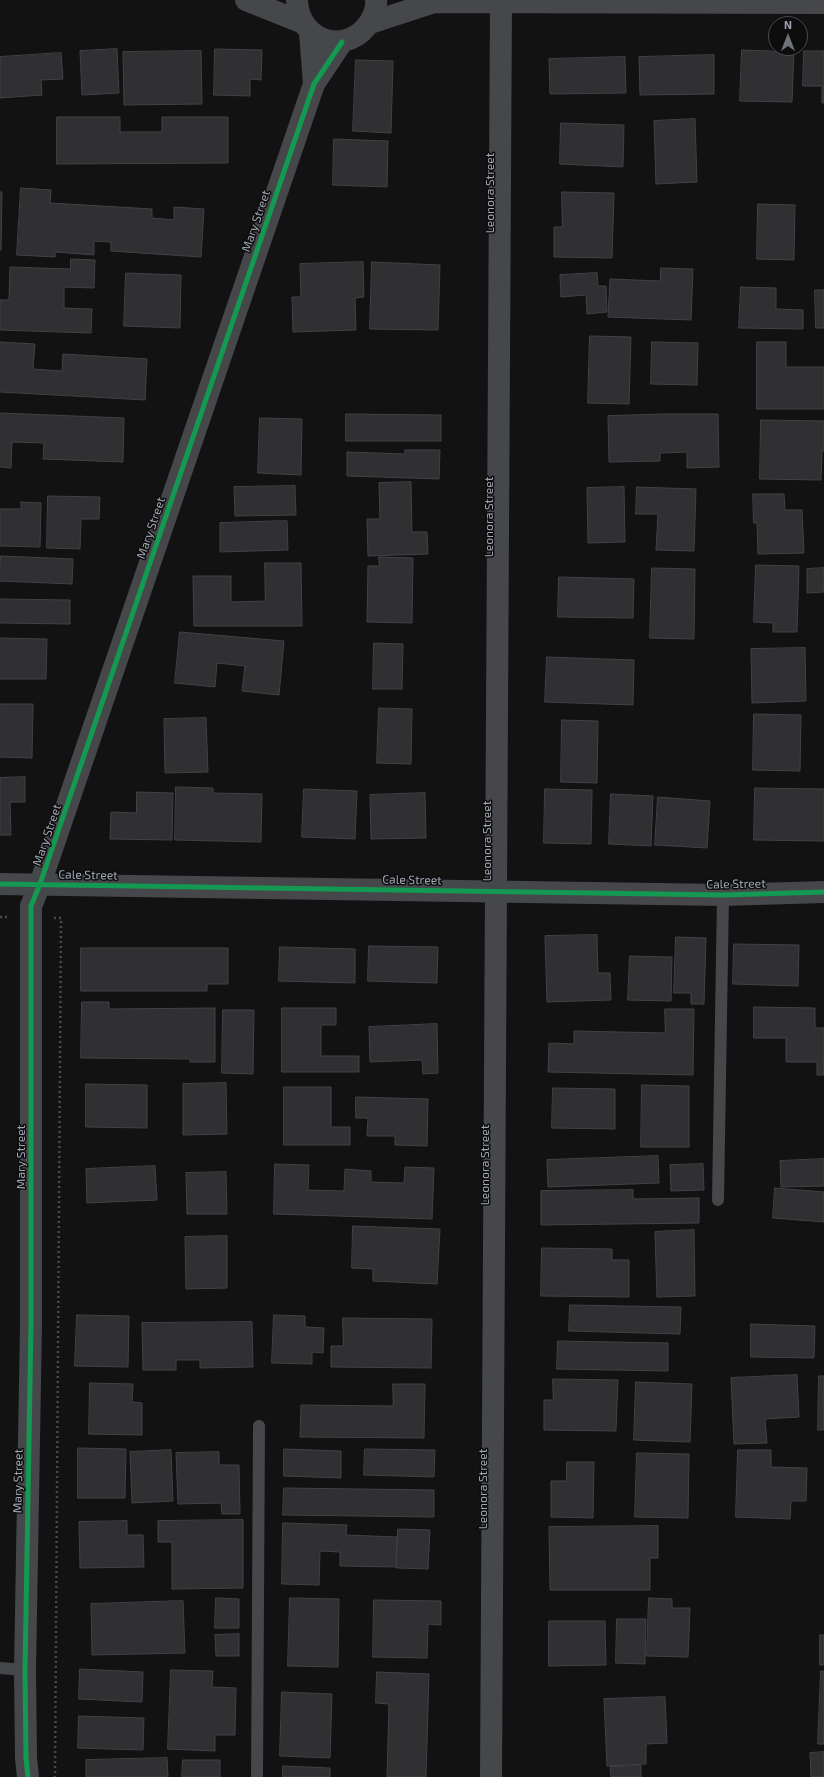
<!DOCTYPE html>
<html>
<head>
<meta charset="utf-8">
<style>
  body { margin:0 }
  #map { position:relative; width:824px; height:1777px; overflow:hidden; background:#121213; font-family:"Exo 2",sans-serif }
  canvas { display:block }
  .north { position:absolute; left:768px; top:16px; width:40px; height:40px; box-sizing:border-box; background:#0d0d0e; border:1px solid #494b50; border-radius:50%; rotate:0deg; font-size:11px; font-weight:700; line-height:16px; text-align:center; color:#a2a7b4 }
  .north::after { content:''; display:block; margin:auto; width:14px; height:18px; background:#70737c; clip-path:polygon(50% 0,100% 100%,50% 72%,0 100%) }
</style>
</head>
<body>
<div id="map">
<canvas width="824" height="1777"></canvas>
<div class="north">N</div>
</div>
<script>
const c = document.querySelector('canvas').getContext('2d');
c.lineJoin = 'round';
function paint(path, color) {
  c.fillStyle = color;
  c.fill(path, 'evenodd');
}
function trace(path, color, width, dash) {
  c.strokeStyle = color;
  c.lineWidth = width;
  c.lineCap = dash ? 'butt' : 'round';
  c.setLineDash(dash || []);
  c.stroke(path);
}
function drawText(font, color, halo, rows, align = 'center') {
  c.font = font + ' "Exo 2",sans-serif';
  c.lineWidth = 3;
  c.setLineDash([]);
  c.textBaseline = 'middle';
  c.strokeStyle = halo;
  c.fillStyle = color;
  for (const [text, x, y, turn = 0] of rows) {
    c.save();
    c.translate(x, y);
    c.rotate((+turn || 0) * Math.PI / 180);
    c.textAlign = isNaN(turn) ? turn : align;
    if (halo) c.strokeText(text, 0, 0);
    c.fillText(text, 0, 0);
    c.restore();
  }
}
const building = new Path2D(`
  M117 49 119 93 82 95 80 51Z
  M215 49 262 50 261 80 250 79V96L214 95Z
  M742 50 794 52 792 102 740 101Z
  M201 51 202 104 124 105 123 52Z
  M804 51H824V103H822V86H803Z
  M61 53 63 79 41 80 42 95 0 98V57Z
  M714 55V94L640 95 639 57Z
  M625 57 626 93 550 94 549 59Z
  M356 60 393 61 391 133 353 131Z
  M57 117H120V132H162V117H228V163L57 164Z
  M695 119 697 182 656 184 654 121Z
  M561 123 624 125 623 167 560 164Z
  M334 139 388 141 387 187 333 185Z
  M21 188 51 190 50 203 152 209V218L174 220V207L204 209 201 257 111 251V242L94 241V255L55 252V257L17 255Z
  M0 192H2L1 250H0Z
  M562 192 614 193 612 258 554 257V227H562Z
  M758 204 795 205 794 260 757 259Z
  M71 259 95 260 94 288 64 287V308L92 309 91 333 0 330V300H9L10 267 70 269Z
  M363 262 364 297 355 298 356 330 293 332 292 297H301L300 264Z
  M372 262 440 265 438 330 370 329Z
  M661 268 693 269 691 320 608 317 610 279 660 281Z
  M126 273 181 275 180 328 124 326Z
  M597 273 598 286H606L607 312 587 314 586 295 561 297 560 275Z
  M741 287 776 288V309L803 310V329L739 328Z
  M815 290H824V328H816Z
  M590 336 631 337 629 404 588 403Z
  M0 342 35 344 33 369 62 371 63 354 147 359 145 400 0 392Z
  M652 342 698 343 697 385 651 384Z
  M757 342H786V367H824V409H757Z
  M0 413 124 418 123 462 43 459 44 443 12 442 11 468 0 467Z
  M346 414 441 415V441H346Z
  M665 414H718L719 467 687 468V452L660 453V461L609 462 608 416Z
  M260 418 302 419 301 475 258 473Z
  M761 420 824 421V451H822L821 480 760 479Z
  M405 450H440L439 479 347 476V452L405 454Z
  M411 482 412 532H427L428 554 368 556 367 519H380L379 483Z
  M295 486 296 515 235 516 234 487Z
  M624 487 625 542 588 543 587 488Z
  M637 487 696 489 694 551 656 550 658 514H636Z
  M753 494H784L785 510H802L804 553 758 554 757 523H754Z
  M48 496 100 497 99 519H81L80 549 47 548Z
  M21 502 41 503 40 547 0 546V509H21Z
  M287 521 288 550 220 552V523Z
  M1 556 73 559 72 584 0 581Z
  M379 557 413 558 412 623 367 622 368 566H379Z
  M265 563H301L302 626H194L193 576H231V602L265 601Z
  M756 565 799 566 797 632H773V623L754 622Z
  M652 568 695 569 694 639 650 638Z
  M824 568V592L807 593V569Z
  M559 577 634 579 633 618 558 617Z
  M0 599 70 600V624L0 623Z
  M180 632 284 641 279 695 242 691 245 666 217 663 215 687 175 683Z
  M0 638 47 639 46 679H0Z
  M374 643 403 644 402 689H373Z
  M805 648 806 701 752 703 751 649Z
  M547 657 634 660 633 705 545 702Z
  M0 704H33L32 758 0 757Z
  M379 708 412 709 411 764 377 763Z
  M754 714 801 715 800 771 753 770Z
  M206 718 208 772 165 773 164 719Z
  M562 720 598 721 597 783 561 782Z
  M25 777V802H10L11 835H0V778Z
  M176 787 213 788V793L262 794 261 842 175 840Z
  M755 788 824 789V841L754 840Z
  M304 789 357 791 355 839 302 837Z
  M545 789 592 790 591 844 544 843Z
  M137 792 173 793 172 840 110 839 111 812 136 813Z
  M425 793 426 838 371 839 370 795Z
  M611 794 653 796 651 846 609 844Z
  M658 797 710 801 707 848 655 845Z
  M597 935 598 973H610L611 1000 547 1002 545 936Z
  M676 937 706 938 704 1004H691V993H674Z
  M734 944 799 945 798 986 733 984Z
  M369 946 438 947 437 983 368 981Z
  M280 947 355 949V983L279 981Z
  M81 948H228V984H207V991H81Z
  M630 956 672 957 671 1001 628 1000Z
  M82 1002H109V1009L215 1008V1062H190V1059L81 1058Z
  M754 1007 815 1008V1028H824V1075H817V1062H786V1038H754Z
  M282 1008H336V1025H321V1056H359V1072H282Z
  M665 1009H694L693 1075 548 1072 549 1043 574 1044V1031L665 1033Z
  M223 1010H254L253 1074 222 1073Z
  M437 1024 438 1073 423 1074 422 1060 370 1062 369 1027Z
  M226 1083 227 1134 183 1135V1084Z
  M86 1084 147 1085V1128L86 1127Z
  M642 1085 689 1086V1147H641Z
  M284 1087H331V1127H350V1145H284Z
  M553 1088 615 1089V1129L552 1128Z
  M356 1097 428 1099 427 1146 395 1145V1136H367L368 1118H356Z
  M658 1156 659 1183 548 1187 547 1160Z
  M824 1159V1186L781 1187 780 1161Z
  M275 1164 309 1165 308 1190 344 1191 345 1169 371 1171V1182L404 1183 405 1167 434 1168 432 1219 274 1214Z
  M703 1164 704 1190 671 1191 670 1165Z
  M155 1166 157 1200 87 1203 86 1169Z
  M226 1172 227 1214H187L186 1173Z
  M775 1188 824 1192V1222L773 1218Z
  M633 1190V1199L699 1198V1223L541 1225V1191Z
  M353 1226 440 1229 437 1284 373 1281V1269L352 1268Z
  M694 1230 695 1296 657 1297 655 1232Z
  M227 1236V1288L186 1289 185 1237Z
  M542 1248 612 1249V1260H629V1297L541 1296Z
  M570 1305 681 1307 680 1334 569 1331Z
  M77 1315 129 1316 128 1367 75 1366Z
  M274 1315 305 1316V1327L324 1328 323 1353 312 1352V1364L272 1363Z
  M343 1318 432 1319 431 1368 331 1367V1346H343Z
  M252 1322 253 1367 200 1368V1360H176V1370H143L142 1323Z
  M751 1324 815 1326 814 1358 751 1357Z
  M558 1341 668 1343V1371L557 1369Z
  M797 1375 799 1417 765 1419 767 1443 734 1444 731 1378Z
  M819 1376H824V1430H818Z
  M553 1379 618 1380 616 1431 544 1430V1400H553Z
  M636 1382 692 1384 690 1442 634 1440Z
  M90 1383 133 1384 132 1402 142 1403V1435L89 1434Z
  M393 1384H425L424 1438 300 1437 301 1405 393 1406Z
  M78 1448 126 1449 125 1498H78Z
  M284 1449 341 1451V1478L284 1476Z
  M365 1449 435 1450 434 1477 364 1475Z
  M171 1450 173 1501 132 1503 130 1452Z
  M738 1450H771V1467L807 1468 806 1501H791L790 1519 736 1517Z
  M219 1452V1465H239L240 1514H222L221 1503 178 1504 176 1453Z
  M637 1453 689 1454 688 1518 635 1517Z
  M567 1462H594L593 1518 551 1517V1481H566Z
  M284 1488 434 1490V1517L283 1515Z
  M243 1520V1588L172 1589V1542H158V1521Z
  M127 1521V1535H143L144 1567 80 1568 79 1522Z
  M283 1523 347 1525 346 1535 397 1537 396 1567 340 1566V1552L320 1551 319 1585 282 1584Z
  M658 1526V1558H650V1590H550L549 1527Z
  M398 1529 430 1530 428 1569 397 1568Z
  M216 1598 239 1599V1628H215Z
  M290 1598 339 1599 338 1667 288 1666Z
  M649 1598 672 1599V1608H690L688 1657 647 1656Z
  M374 1600 441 1601V1625L428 1624 427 1658 373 1657Z
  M183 1601 185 1653 92 1655 91 1604Z
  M617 1619H646L645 1664 616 1663Z
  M549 1621H605L606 1665 549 1666Z
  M239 1634V1656H216L215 1635Z
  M820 1635H824V1665H820Z
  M80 1669 143 1672 142 1702 79 1699Z
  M171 1670 213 1671 212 1687 236 1688 235 1735H215V1751L168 1749Z
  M821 1671H824V1744H818Z
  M377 1672 429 1674 426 1777H387L389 1704 376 1703Z
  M282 1692 332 1694 330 1758 280 1756Z
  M665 1697 667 1743 646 1744V1764L607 1766 604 1699Z
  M79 1716 144 1718 143 1750 78 1748Z
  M824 1752V1777H811L810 1753Z
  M167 1758 168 1777H86V1760Z
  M183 1760H220V1777H182Z
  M283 1766 330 1768V1777H283Z
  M641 1766V1777H611L610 1767Z`);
paint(building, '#303032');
trace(building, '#414246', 1);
trace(new Path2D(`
  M0 917H7
  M54 918H61L55 1777`), '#48494d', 2.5, [2, 3]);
trace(new Path2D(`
  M718 1200 723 895
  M0 1668 25 1670
  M257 1777 259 1426`), '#46474b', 12);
trace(new Path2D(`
  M246 0 301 22
  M297 0C298 42 349 58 371 20 374 15 377 6 376 0
  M427 0 434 2 824 3
  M370 23 434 2
  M310 33 314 84
  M0 884 723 895 824 892
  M28 1777 26 1758 25 1670 31 1325V906L40 884 314 84 342 42
  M491 1777 501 2`), '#46474b', 22);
trace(new Path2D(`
  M0 884 723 895 824 892
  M28 1777 26 1758 25 1670 31 1325V906L40 884 314 84 342 42`), '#139951', 5);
drawText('12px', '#a2a7b4', '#0d0d0e', [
  ["Leonora Street",490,193,-90],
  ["Mary Street",256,221,-71],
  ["Leonora Street",489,517,-90],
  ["Mary Street",151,528,-71],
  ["Mary Street",47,835,-71],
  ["Leonora Street",487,841,-90],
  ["Cale Street",88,875,1],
  ["Cale Street",412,880,1],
  ["Cale Street",736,884,-1],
  ["Mary Street",21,1157,-90],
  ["Leonora Street",485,1165,-90],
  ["Mary Street",18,1481,-89],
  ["Leonora Street",483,1489,-90]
]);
</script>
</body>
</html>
